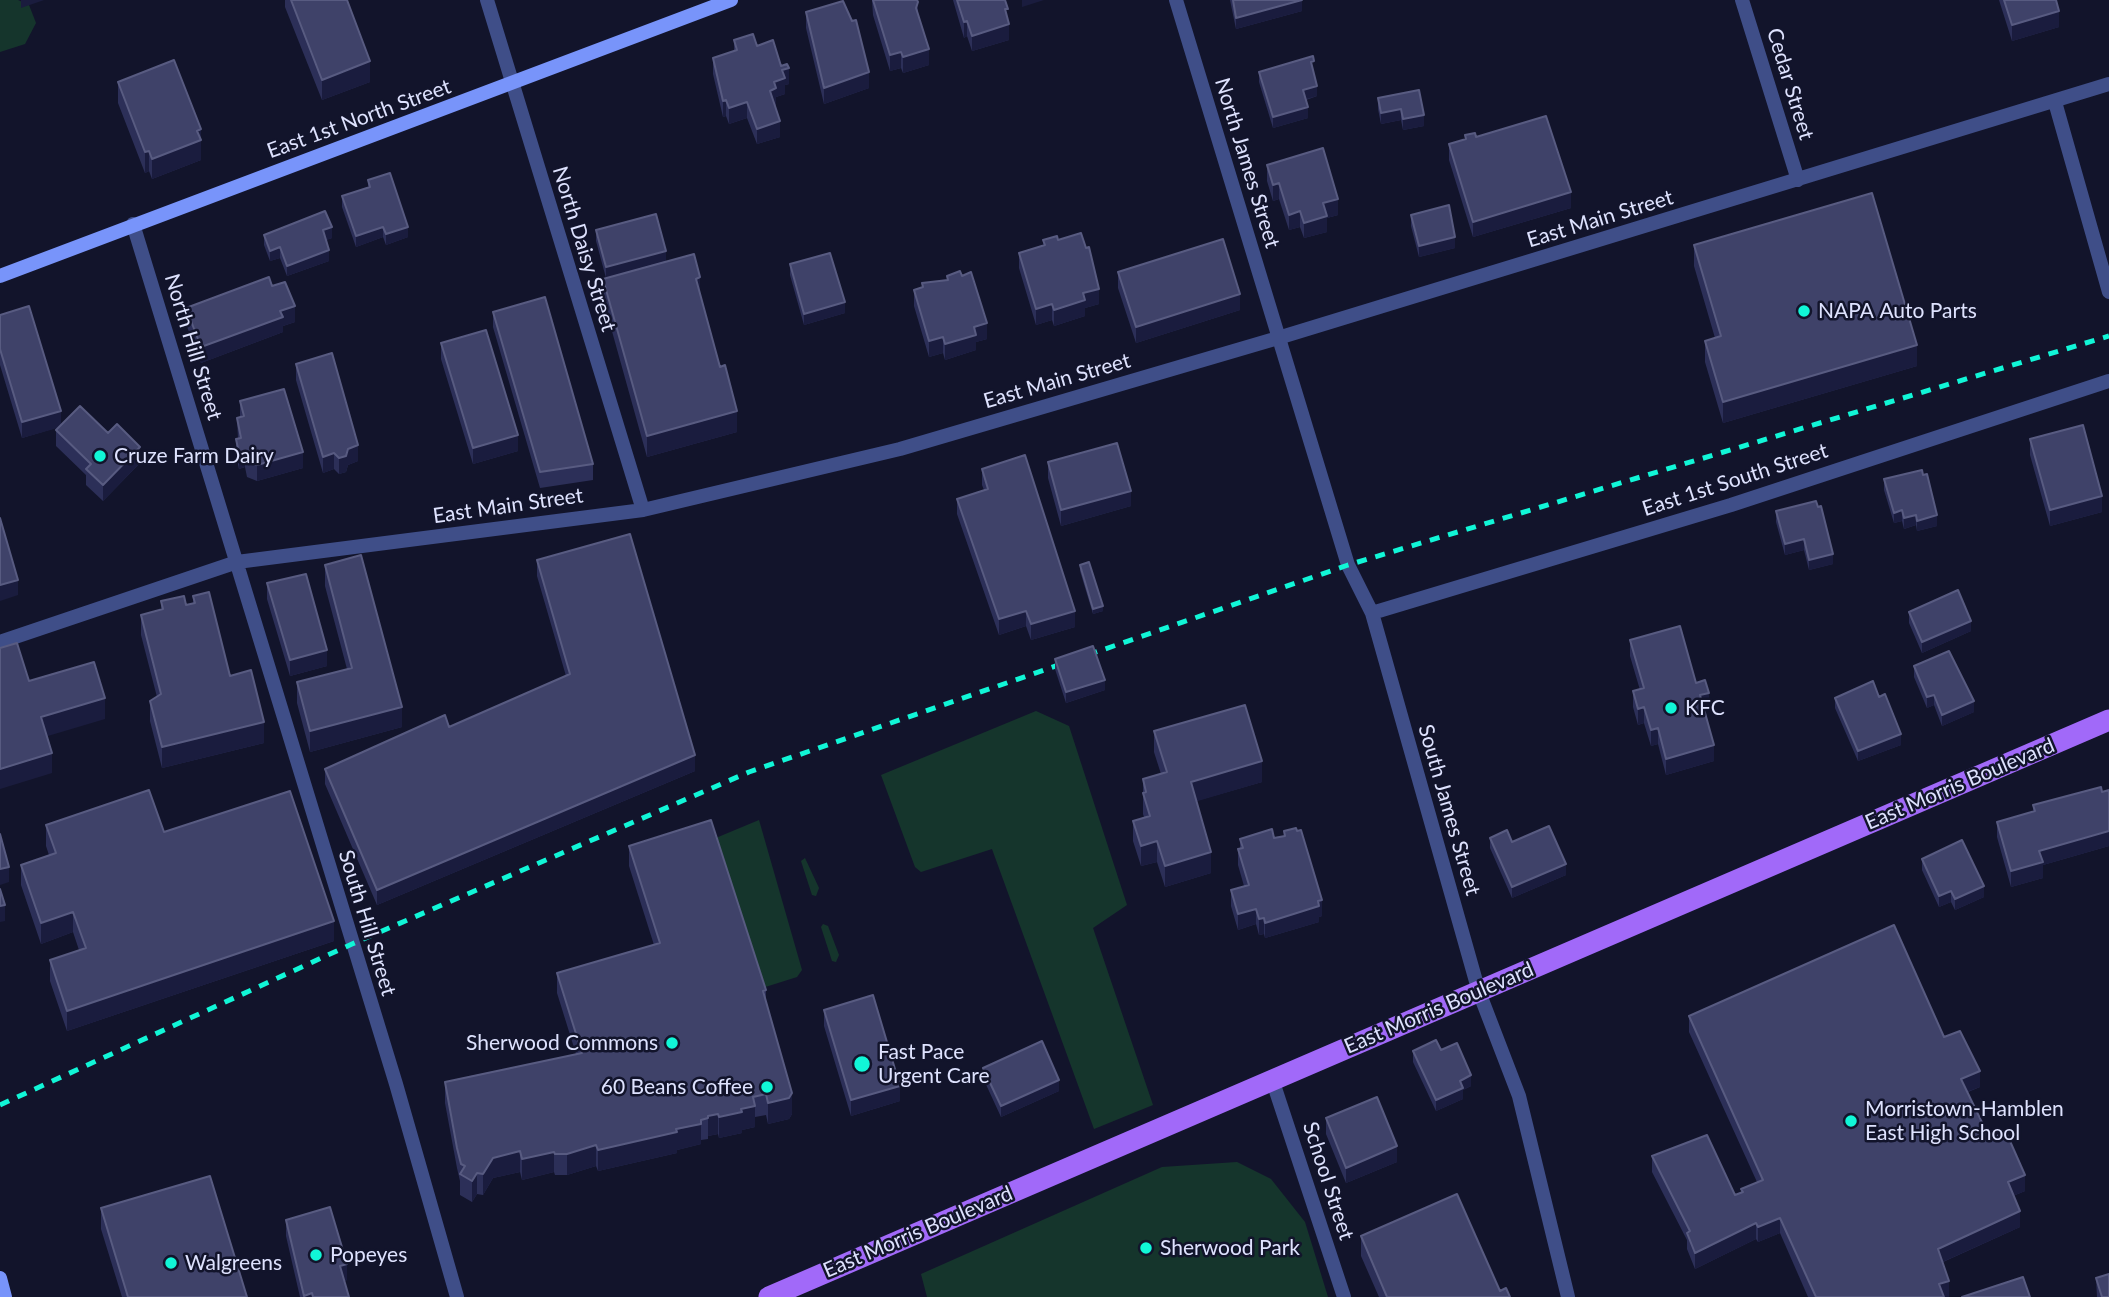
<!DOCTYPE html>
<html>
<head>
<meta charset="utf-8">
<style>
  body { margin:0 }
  canvas { display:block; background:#12142b }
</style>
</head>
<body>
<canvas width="2109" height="1297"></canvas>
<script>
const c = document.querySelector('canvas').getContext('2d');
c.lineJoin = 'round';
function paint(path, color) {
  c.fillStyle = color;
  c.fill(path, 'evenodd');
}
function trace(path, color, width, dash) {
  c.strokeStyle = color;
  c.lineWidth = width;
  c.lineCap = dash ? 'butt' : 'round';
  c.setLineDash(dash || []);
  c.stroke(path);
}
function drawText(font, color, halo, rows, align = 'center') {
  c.font = font + ' Lato,sans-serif';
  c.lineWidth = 5;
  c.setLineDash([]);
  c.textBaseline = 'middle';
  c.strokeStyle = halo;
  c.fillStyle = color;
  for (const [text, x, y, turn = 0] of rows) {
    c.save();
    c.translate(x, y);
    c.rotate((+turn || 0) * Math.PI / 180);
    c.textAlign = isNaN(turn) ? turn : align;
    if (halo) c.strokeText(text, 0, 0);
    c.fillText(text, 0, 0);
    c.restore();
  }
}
paint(new Path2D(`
  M0 0H18L29 5 36 23 25 44 0 52Z
  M1036 711 1069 726 1127 905 1093 928 1153 1105 1094 1129 992 849 921 872 915 867 881 775Z
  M759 820 802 970 797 977 759 989 711 840Z
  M805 858 819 888 816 896 812 895 801 861Z
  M823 924 828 926 839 955 836 962 832 961 821 927Z
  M1237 1162 1271 1179 1305 1222 1328 1297H927L921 1274 1162 1167Z`), '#15352c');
trace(new Path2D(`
  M487 0 643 510
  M1176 0 1348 565 1372 613 1479 992 1519 1096 1568 1297
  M1742 0 1798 180
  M2055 102 2109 292
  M133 224 396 1084 457 1297
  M1372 613 1731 505 2109 381
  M0 642 237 562 643 510 900 449 1278 338 2109 84
  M1272 1079 1344 1297`), '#3f4e88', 14);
trace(new Path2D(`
  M0 276 731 0
  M0 1278 5 1297`), '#7894fa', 14);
trace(new Path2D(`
  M769 1297 2109 720`), '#a169f9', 21);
trace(new Path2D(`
  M0 1105 352 944 749 772 1348 565 2109 336`), '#11f6d7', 5, [10, 9]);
paint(new Path2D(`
  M285 0H347L370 82 322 100 285 7Z
  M872 0H917L918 14 929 65 903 73 901 68 890 71 873 15Z
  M953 0H1005L1009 40 972 51 967 36 964 38Z
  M1230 0H1302V11L1236 29Z
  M1999 0H2056L2059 27 2012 41Z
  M806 12 869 88 824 104 806 28Z
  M734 40 757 46 781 66 789 84 785 85V94L776 97V104L775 105 780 137 757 144 747 118 729 124 726 116 723 117 713 74V58L734 51Z
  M1259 72H1314L1317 96 1306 100 1308 118 1273 128 1259 82Z
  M118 82 201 129V160L152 179 149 171 145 173 118 103Z
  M1419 90 1424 126 1403 130 1401 120 1381 124 1378 109V98Z
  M1465 135 1476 137 1571 208 1473 237 1449 160V144L1465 140Z
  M1267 165 1338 215 1327 218V232L1304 238 1300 227 1289 230 1279 199 1273 201 1267 181Z
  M368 180 408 237 386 245 383 237 356 247 342 207V196L368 187Z
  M1411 215 1455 248 1419 257 1411 226Z
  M596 230 666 261 700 295 737 432 647 457 603 299V279L606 278 596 241Z
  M264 235 332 238 326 240 329 261 287 276 280 258 270 261 264 245Z
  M1043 240H1058L1099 304 1085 308V316L1054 326 1052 320 1036 325 1019 268V253L1043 245Z
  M1694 245 1917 366 1723 423 1705 362V341L1715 338 1694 266Z
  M790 264 845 313 804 325 790 275Z
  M1118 272 1240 310 1136 343 1118 288Z
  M947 276 987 339 976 342V350L945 360 943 353 929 357 914 306V290L922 287V283L947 280Z
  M272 286 295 322 283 326V332L201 363 186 324V308Z
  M493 312 593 464V480L540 488 493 327Z
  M0 315 61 426 108 433 140 463 103 501 86 485V475L56 446V430L59 427 22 438 0 365Z
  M441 343 518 451 473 464 441 359Z
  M296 364 358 461 348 465 346 472 339 474 334 469 323 473 296 380Z
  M240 401 303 468 257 481 247 477 245 467 239 469 236 455V439H238L237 418 240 417Z
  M2030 439 2102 512 2050 526 2030 455Z
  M1048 462 1131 506 1061 526 1048 478Z
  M982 469 1075 627 1031 640 1026 626 999 635 957 514V499L984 490 982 485Z
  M1884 479 1937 526 1917 531 1916 525 1904 529 1902 521 1894 523 1884 490Z
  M1818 507 1833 564 1809 570 1804 550 1785 555 1776 522V511Z
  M537 560 695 771 377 905 325 784V769L449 727 566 676 537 576Z
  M325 565 402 727 310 752 297 703V682L347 669 325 586Z
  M1080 565 1103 611 1093 614 1080 571Z
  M267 583 327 666 290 676 267 599Z
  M193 596 230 676 264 743 162 768 150 721V701L157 697 141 635V615L161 610V601L186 605 193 604Z
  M1909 612 1971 631 1922 653 1909 623Z
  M1630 640 1696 683 1709 708 1704 710 1714 761 1666 775 1658 744 1651 746 1644 723 1638 725 1633 707V691L1640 690 1630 656Z
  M1055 659 1105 690 1066 703 1055 669Z
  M1914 666 1974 712 1942 726 1934 705 1927 708 1914 677Z
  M1879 697 1901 745 1858 761 1835 708V698Z
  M1154 731 1262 782 1196 801 1211 873 1165 887 1157 862 1141 866 1133 841V821L1144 817 1143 814V779L1161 774 1154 752Z
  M2109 790V846L2043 865V878L2011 887 1997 837V822L2033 812V805Z
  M46 825 164 832 334 941 67 1031 50 981V960L79 950 73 932 41 944 21 885V865L49 855 46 846Z
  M1284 831 1322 916 1319 917V922L1265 938 1264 934 1259 935 1256 924 1238 930 1231 906V890L1244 886 1238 865V849L1240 848V839L1274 838 1284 836Z
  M1490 838 1512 842 1566 875 1512 898 1490 848Z
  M629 846 766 990V1002L792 1114 789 1119 768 1124 766 1115 755 1117V1127L742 1130V1133L719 1138 718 1134 708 1136V1139L701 1140V1144L677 1150V1153L598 1171 596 1166 567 1175H555L554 1172 522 1180 520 1172 493 1178 483 1195 477 1194 472 1202 460 1195V1181L457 1168 445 1103V1082L576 1054 557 993V973L654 945 629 866Z
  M1922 859 1984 897 1955 910 1951 902 1939 907 1922 870Z
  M824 1010 900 1101 851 1116 824 1026Z
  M1689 1016 1944 1037 1980 1087 1968 1092 1990 1139 2025 1191 2013 1196 2020 1227 1943 1262 1949 1297H1808L1780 1233 1758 1242 1756 1239 1695 1269 1687 1249V1240L1652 1172V1156L1735 1195 1741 1192V1189L1757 1182 1689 1032Z
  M1441 1050 1471 1086 1463 1090V1099L1436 1111 1413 1062V1051Z
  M983 1068 1059 1091 1001 1117 983 1078Z
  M1326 1118 1397 1162 1346 1183 1326 1134Z
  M101 1208 247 1297H122L101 1229Z
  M286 1220 347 1280 344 1281 349 1297H300L286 1236Z
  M1361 1236 1500 1291 1510 1297H1379L1361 1256Z
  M2096 1278 2109 1297H2097Z`), '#2c2f58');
paint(new Path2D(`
  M21 0H44L21 8Z
  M1022 0H1044L1022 7Z
  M1302 0V11L1236 29V18Z
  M2059 11V27L2012 41V25Z
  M967 21V36L964 38V22Z
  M1009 24V40L972 51V36Z
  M929 49V65L903 73V57Z
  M901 52V68L890 71V55Z
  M370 61V82L322 100V80Z
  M789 68V84L785 85V94L776 97V104L770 106V91L774 82 782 70Z
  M869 72V88L824 104V88Z
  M1317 86V96L1303 100V90Z
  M726 100V116L723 117V101Z
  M747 102V118L729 124V108Z
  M1308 107V118L1273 128V117Z
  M1401 109V120L1381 124V113Z
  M1424 115V126L1403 130V119Z
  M780 121V137L757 144V129Z
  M201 129V160L152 179V159Z
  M149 151V171L145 173V152Z
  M1279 183V199L1273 201V185Z
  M1571 192V208L1473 237V222Z
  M1338 199V215L1327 218V232L1304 238V223L1323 203Z
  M1300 211V227L1289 230V215Z
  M332 227V238L323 241V230Z
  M383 227V237L356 247V236Z
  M408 227V237L386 245V234Z
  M1455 237V248L1419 257V246Z
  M280 247V258L270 261V251Z
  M329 250V261L287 276V266Z
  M666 251V261L606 278V267Z
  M700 277V298L696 279Z
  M1099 289V304L1085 308V316L1054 326V310L1083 293Z
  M1240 294V310L1136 343V327Z
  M845 302V313L804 325V314Z
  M1052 304V320L1036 325V309Z
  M295 306V322L283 326V332L201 363V347L280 311Z
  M987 323V339L976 342V350L945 360V344L974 327Z
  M943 337V353L929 357V341Z
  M1917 345V366L1723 423V402Z
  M61 411V427L22 438V422Z
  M737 411V432L647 457V436Z
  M518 435V451L473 464V448Z
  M358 445V461L348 465 346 472 339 474V458L348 449Z
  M140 447V463L103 501V485Z
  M245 451V467L239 469V453Z
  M303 452V468L257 481V465Z
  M334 453V469L323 473V457Z
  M1131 491V506L1061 526V510Z
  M2102 496V512L2050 526V510Z
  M1902 510V521L1894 523V513Z
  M1916 515V525L1904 529V518Z
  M1937 515V526L1917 531V521Z
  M1804 539V550L1785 555V544Z
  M1833 554V564L1809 570V560Z
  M18 580V595L0 601V585Z
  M1103 606V611L1093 614V609Z
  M1026 611V626L999 635V619Z
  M1075 611V627L1031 640V624Z
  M1971 621V631L1922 653V642Z
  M327 650V666L290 676V660Z
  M1105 680V690L1066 703V692Z
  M1709 693V708L1700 711V695Z
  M1934 695V705L1927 708V697Z
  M105 698V719L41 738V717Z
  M1974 701V712L1942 726V715Z
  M402 707V727L310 752V731Z
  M1644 707V723L1638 725V709Z
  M264 722V743L162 768V747Z
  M1658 728V744L1651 746V730Z
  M1901 734V745L1858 761V751Z
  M1714 745V761L1666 775V759Z
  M52 753V773L0 789V769Z
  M695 755V771L377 905V890Z
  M1262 761V782L1191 803V782Z
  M2109 831V846L2043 865V878L2011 887V871L2039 851Z
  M1157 841V862L1141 866V846Z
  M1211 852V873L1165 887V866Z
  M1566 864V875L1512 898V887Z
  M9 867V882L0 885V869Z
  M1984 886V897L1955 910V899Z
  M1951 891V902L1939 907V896Z
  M1322 900V916L1319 917V922L1265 938V923Z
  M5 905V921L0 922V906Z
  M1256 909V924L1238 930V914Z
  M73 912V932L41 944V923Z
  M1264 918V934L1259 935V919Z
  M334 921V941L67 1031V1011Z
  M1980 1071V1087L1961 1094V1079Z
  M1471 1075V1086L1463 1090V1099L1436 1111V1100L1460 1081Z
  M1059 1080V1091L1001 1117V1106Z
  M900 1086V1101L851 1116V1100Z
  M792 1093V1114L789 1119 768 1124V1103Z
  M755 1106V1127L742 1130V1133L719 1138V1117L741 1109Z
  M718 1114V1134L708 1136V1116Z
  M701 1124V1144L677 1150V1153L598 1171V1150Z
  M596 1145V1166L567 1175V1154Z
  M1397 1146V1162L1346 1183V1168Z
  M520 1151V1172L493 1178 483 1195V1174L493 1158Z
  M554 1152V1172L522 1180V1159Z
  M477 1173V1194L472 1202V1181Z
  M2025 1175V1191L2008 1198V1182Z
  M2020 1211V1227L1938 1264V1249Z
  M1780 1218V1233L1758 1242V1227Z
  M1756 1223V1239L1695 1269V1253Z
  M347 1264V1280L340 1282V1266Z
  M1949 1281V1297H1939V1284Z
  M312 1293V1297H304V1296Z`), '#1a1c3e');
const building = new Path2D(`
  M291 0H347L370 61 322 80Z
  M873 0H917L918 2 916 8 929 49 903 57 901 52 890 55Z
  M957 0H1005L1008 9H1005L1009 24 972 36 967 21 964 22Z
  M1233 0H1302L1236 18Z
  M2004 0H2056L2059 11 2012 25Z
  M843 1 852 21 856 20 869 72 824 88 806 12Z
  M753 34 757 46 773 40 781 66 787 64 789 68 782 70 785 78 774 82 776 88 770 91 780 121 757 129 747 102 729 108 726 100 723 101 713 58 737 50 734 40Z
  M1313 56 1314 61 1311 62 1317 86 1303 90 1308 107 1273 117 1259 72Z
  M174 60 201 129 197 131 201 140 152 159 149 151 145 152 118 82Z
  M1419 90 1424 115 1403 119 1401 109 1381 113 1378 98Z
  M1546 116 1571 192 1473 222 1449 144 1466 139 1465 135 1475 133 1476 137Z
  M1323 148 1338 199 1323 203 1327 216 1304 223 1300 211 1289 215 1279 183 1273 185 1267 165Z
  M390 173 408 227 386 234 383 227 356 236 342 196 370 187 368 180Z
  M1872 193 1917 345 1723 402 1705 341 1721 336 1694 245Z
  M1449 205 1455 237 1419 246 1411 215Z
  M325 211 332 227 323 230 329 250 287 266 280 247 270 251 264 235Z
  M656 214 666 251 606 267 596 230Z
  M1081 233 1086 248 1089 247 1099 289 1083 293 1085 300 1054 310 1052 304 1036 309 1019 253 1045 245 1043 240 1057 236 1058 240Z
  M1223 239 1240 294 1136 327 1118 272Z
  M830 253 845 302 804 314 790 264Z
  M694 254 700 277 696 279 720 367 725 365 737 411 647 436 603 279Z
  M960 271 962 276 971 272 987 323 974 327 976 335 945 344 943 337 929 341 914 290 923 287 922 283 948 280 947 276Z
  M269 277 272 286 285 282 295 306 280 311 283 317 201 347 186 308Z
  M545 297 593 464 540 472 493 312Z
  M29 306 61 411 22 422 0 349V315Z
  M486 330 518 435 473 448 441 343Z
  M332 353 358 445 348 449 346 456 339 458 334 453 323 457 296 364Z
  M284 389 303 452 257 465 247 461 245 451 239 453 236 439 241 438 237 418 244 416 240 401Z
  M80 406 108 433 117 424 140 447 103 485 86 469 91 464 56 430Z
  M2083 425 2102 496 2050 510 2030 439Z
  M1117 443 1131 491 1061 510 1048 462Z
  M1025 455 1075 611 1031 624 1026 611 999 619 957 499 988 489 982 469Z
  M1922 470 1923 475 1927 474 1937 515 1917 521 1916 515 1904 518 1902 510 1894 513 1884 479Z
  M1816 501 1818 507 1821 506 1833 554 1809 560 1804 539 1785 544 1776 511Z
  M0 518 18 580 0 585Z
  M630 534 695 755 377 890 325 769 445 715 449 727 570 674 537 560Z
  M361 555 402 707 310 731 297 682 352 668 325 565Z
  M1089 562 1103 606 1093 609 1080 565Z
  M306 574 327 650 290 660 267 583Z
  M1958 590 1971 621 1922 642 1909 612Z
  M209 592 230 676 251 670 264 722 162 747 150 701 161 694 141 615 163 609 161 601 184 596 186 605 195 603 193 596Z
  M1680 626 1696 683 1705 680 1709 693 1700 695 1714 745 1666 759 1658 728 1651 730 1644 707 1638 709 1633 691 1644 688 1630 640Z
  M17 643 29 681 94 662 105 698 41 717 52 753 0 769V648Z
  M1093 646 1105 680 1066 692 1055 659Z
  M1949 651 1974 701 1942 715 1934 695 1927 697 1914 666Z
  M1873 681 1879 697 1885 694 1901 734 1858 751 1835 698Z
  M1245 705 1262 761 1191 782 1211 852 1165 866 1157 841 1141 846 1133 821 1150 816 1143 793 1146 792 1143 779 1167 772 1154 731Z
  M2101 787 2102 792 2109 790V831L2039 851 2043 862 2011 871 1997 822 2035 811 2033 805Z
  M149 790 164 832 290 791 334 921 67 1011 50 960 86 948 73 912 41 923 21 865 56 853 46 825Z
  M711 820 766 990 763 991 792 1093 789 1098 768 1103 766 1094 753 1097 755 1106 741 1109 742 1112 719 1117 718 1114 708 1116V1118L701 1120V1124L676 1129 677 1132 598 1150 596 1145 567 1154H555L554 1152 522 1159 520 1151 493 1158 483 1174 477 1173 472 1181 460 1174 465 1166 461 1164 457 1148 445 1082 582 1053 557 973 660 943 629 846Z
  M1549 826 1566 864 1512 887 1490 838 1507 830 1512 842Z
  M1296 828 1297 831 1301 830 1322 900 1318 901 1319 906 1265 923 1264 918 1259 919 1256 909 1238 914 1231 890 1249 885 1238 849 1243 848 1240 839 1272 829 1274 838 1285 836 1284 831Z
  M0 834 9 867 0 869Z
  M1962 840 1984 886 1955 899 1951 891 1939 896 1922 859Z
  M0 889 5 905 0 906Z
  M1894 925 1944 1037 1960 1031 1980 1071 1961 1079 1990 1139 2006 1132 2025 1175 2008 1182 2020 1211 1938 1249 1949 1281 1939 1284 1944 1297H1816L1780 1218 1758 1227 1756 1223 1695 1253 1687 1233 1690 1231 1652 1156 1707 1135 1735 1195 1743 1192 1741 1189 1763 1180 1689 1016Z
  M873 995 900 1086 851 1100 824 1010Z
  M1436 1040 1441 1050 1457 1043 1471 1075 1460 1081 1463 1088 1436 1100 1413 1051Z
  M1042 1041 1059 1080 1001 1106 983 1068Z
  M1377 1097 1397 1146 1346 1168 1326 1118Z
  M210 1176 247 1297H128L101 1208Z
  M1457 1194 1500 1291 1506 1288 1510 1297H1387L1361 1236Z
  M330 1207 347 1264 340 1266 349 1297H313L312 1293 304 1296 286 1220Z
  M2109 1274V1297H2102L2096 1278Z
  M2023 1277 2030 1297H1962Z`);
paint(building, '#3f4269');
trace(building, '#585b81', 2);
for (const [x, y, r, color] of [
  [1804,311,7,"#11f6d7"],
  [100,456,7,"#11f6d7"],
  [1671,708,7,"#11f6d7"],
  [672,1043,7,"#11f6d7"],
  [862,1064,9,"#11f6d7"],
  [767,1087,7,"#11f6d7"],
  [1851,1121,7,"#11f6d7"],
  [1146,1248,7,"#11f6d7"],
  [316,1255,7,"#11f6d7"],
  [171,1263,7,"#11f6d7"]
]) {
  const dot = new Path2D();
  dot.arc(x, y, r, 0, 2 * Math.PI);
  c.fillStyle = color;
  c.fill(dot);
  trace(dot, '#12142b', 2.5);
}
drawText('21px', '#dee2fe', '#12142b', [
  ["Cedar Street",1790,84,73],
  ["East 1st North Street",359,119,-20],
  ["North James Street",1247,163,73],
  ["East Main Street",1600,219,-17],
  ["North Daisy Street",584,249,73],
  ["North Hill Street",193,347,73],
  ["East Main Street",1057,381,-16],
  ["East 1st South Street",1735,480,-18],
  ["East Main Street",508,506,-8],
  ["East Morris Boulevard",1960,784,-23],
  ["South James Street",1449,810,74],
  ["South Hill Street",367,923,73],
  ["East Morris Boulevard",1439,1008,-23],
  ["School Street",1328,1181,72],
  ["East Morris Boulevard",918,1232,-23]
]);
drawText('21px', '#dee2fe', '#12142b', [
  ["NAPA Auto Parts",1818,311],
  ["Cruze Farm Dairy",114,456],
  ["KFC",1685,708],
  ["Sherwood Commons",658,1043,"right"],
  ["Fast Pace",878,1052],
  ["Urgent Care",878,1076],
  ["60 Beans Coffee",753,1087,"right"],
  ["Morristown-Hamblen",1865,1109],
  ["East High School",1865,1133],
  ["Sherwood Park",1160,1248],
  ["Popeyes",330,1255],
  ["Walgreens",185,1263]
], 'left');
</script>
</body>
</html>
